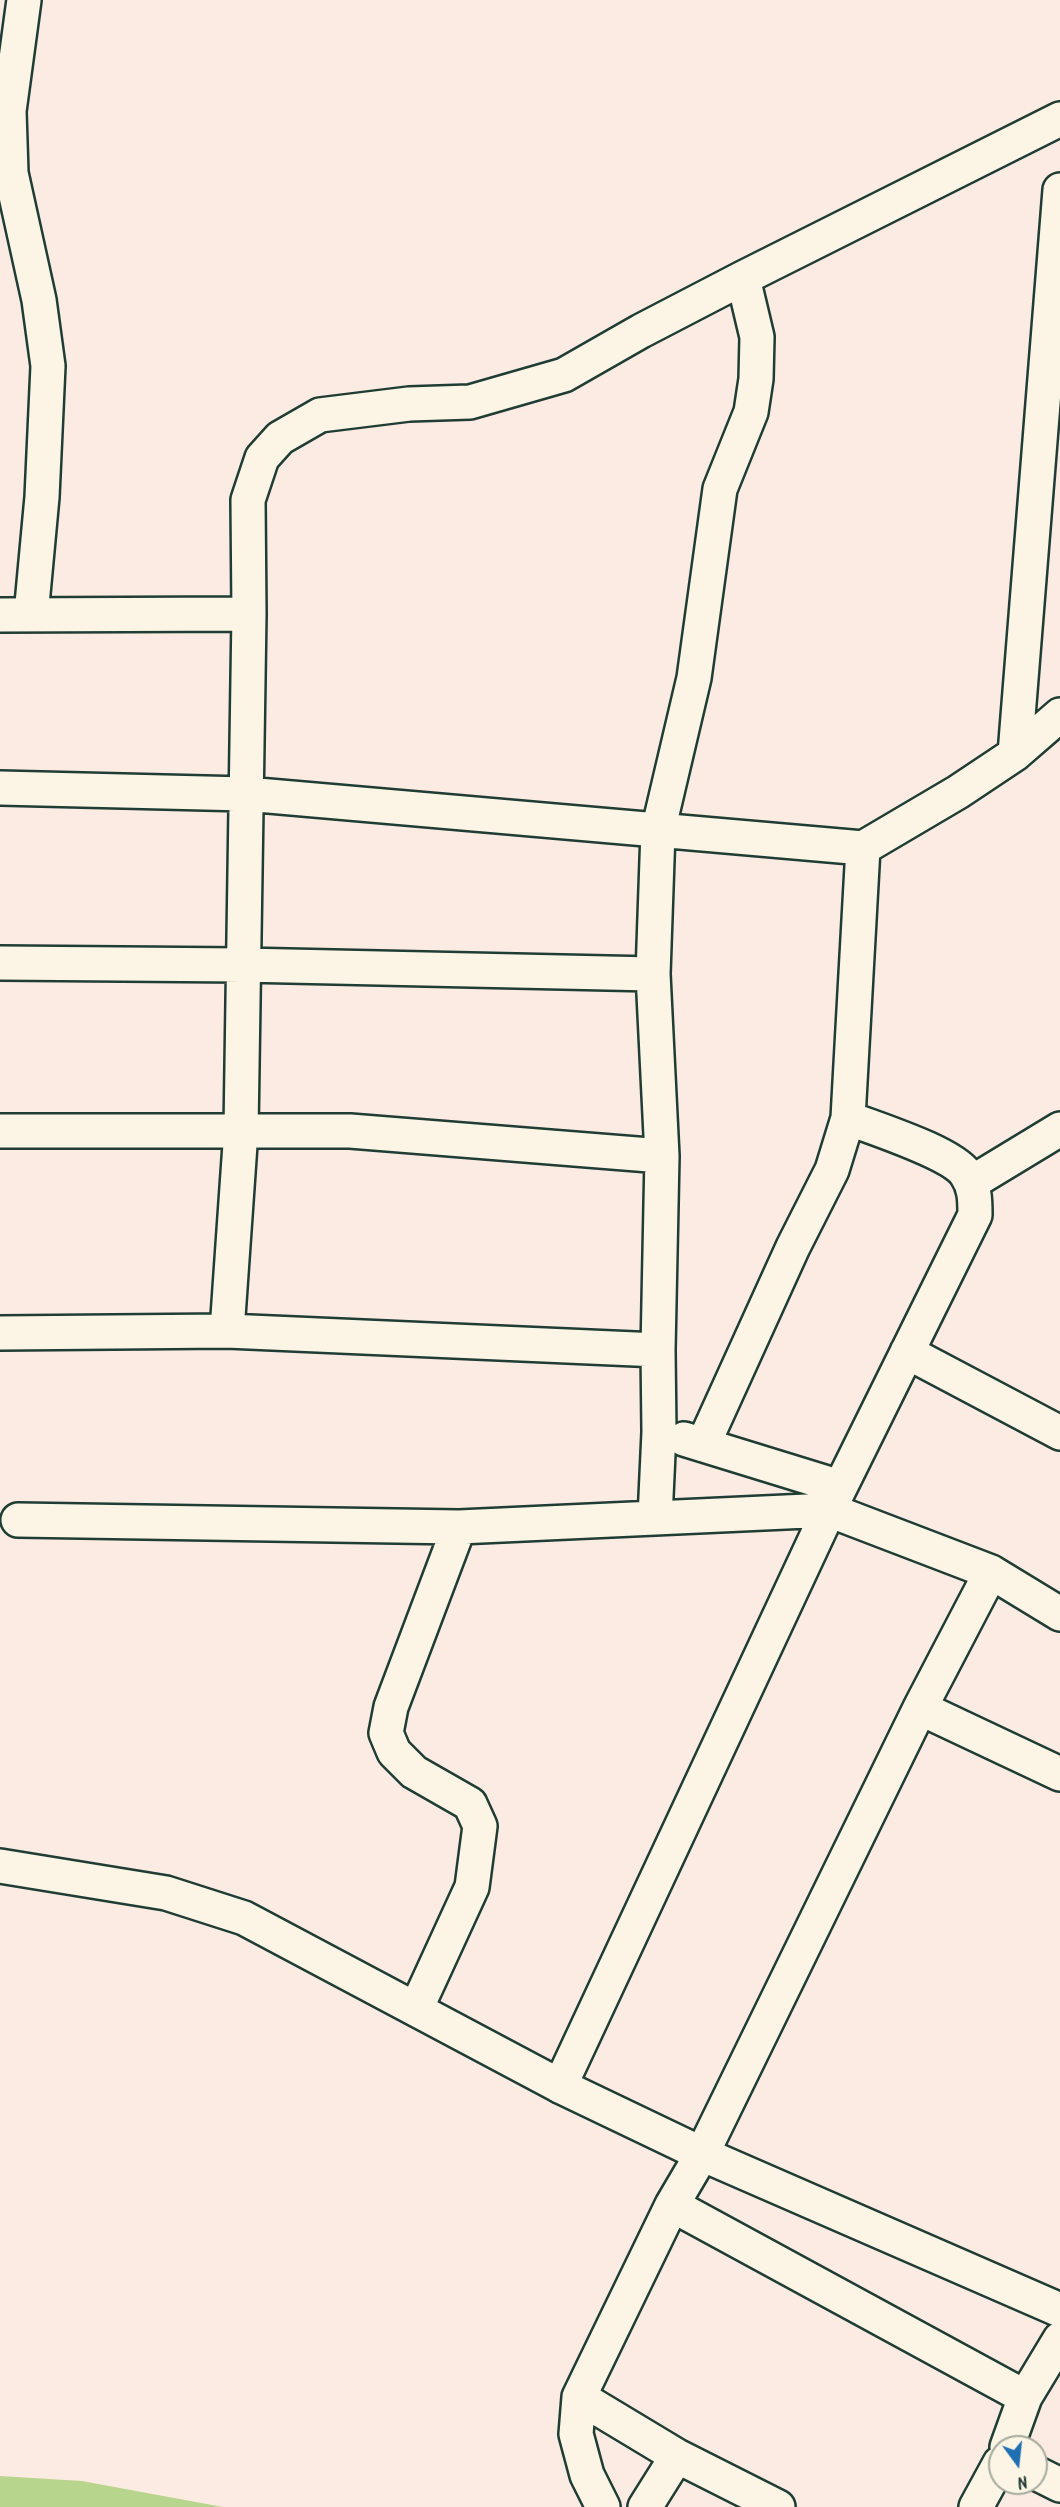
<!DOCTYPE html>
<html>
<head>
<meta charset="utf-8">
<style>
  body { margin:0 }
  #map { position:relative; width:1060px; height:2507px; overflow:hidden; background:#fcebe2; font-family:Kalam,sans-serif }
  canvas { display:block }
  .north { position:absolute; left:988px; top:2435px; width:60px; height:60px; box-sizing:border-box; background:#fcf5e5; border:2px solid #a4ab9e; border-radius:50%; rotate:165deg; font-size:16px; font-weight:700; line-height:24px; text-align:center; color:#1f3d34 }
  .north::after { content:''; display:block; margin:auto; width:21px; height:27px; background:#1f6fb2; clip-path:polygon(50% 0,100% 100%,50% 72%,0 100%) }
</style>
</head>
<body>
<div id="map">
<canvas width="1060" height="2507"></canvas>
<div class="north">N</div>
</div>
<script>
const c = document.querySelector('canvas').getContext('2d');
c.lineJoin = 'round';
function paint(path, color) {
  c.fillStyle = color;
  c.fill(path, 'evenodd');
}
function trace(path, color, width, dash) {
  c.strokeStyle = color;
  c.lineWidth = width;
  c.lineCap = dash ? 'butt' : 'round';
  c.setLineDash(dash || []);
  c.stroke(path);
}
paint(new Path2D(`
  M0 2476 82 2481 223 2507H0Z`), '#b8d58d');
const minor = new Path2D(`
  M24 0 9 111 11 173 39 300 48 366 42 497 31 615
  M0 615 249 614
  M1015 754 1060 190
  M0 788 246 794 863 848 848 1118 832 1170 793 1247 703 1445
  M863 848 958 792 1015 754 1060 715
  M0 963 243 965 653 974
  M0 1131H350L662 1156
  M971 1183 1060 1129
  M227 1331 241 1130 249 614 248 500 262 458 280 438 320 415 409 404 470 402 564 375 641 331 743 278 1060 119
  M0 1333 227 1331 658 1350
  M907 1352 1060 1433
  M684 1439 840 1487
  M655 1518 659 1432 658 1350 662 1156 653 974 658 831 694 678 720 489 751 412 756 379 757 337 743 278
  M18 1520 459 1527 829 1510 991 1572 1060 1614
  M920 1708 1060 1774
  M416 2009 472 1887 480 1826 470 1804 414 1772 394 1752 386 1733 391 1707 459 1527
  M560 2086 829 1510 975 1215C975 1200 975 1187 966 1174 951 1152 875 1129 848 1118
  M672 2205 702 2154 920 1708 991 1572
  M579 2397 576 2434 587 2475 603 2507
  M1007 2447 1025 2397 1060 2339
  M1036 2473 1060 2485
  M645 2507 677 2456
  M778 2507 677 2456 579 2397 672 2205 1025 2397
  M976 2507 1000 2463`);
const tertiary = new Path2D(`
  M0 1866 166 1893 244 1918 560 2086 702 2154 1060 2310`);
trace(minor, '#1f3d34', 38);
trace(tertiary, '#1f3d34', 38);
trace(minor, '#fcf5e5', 33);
trace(tertiary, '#fcf5e5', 33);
</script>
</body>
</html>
